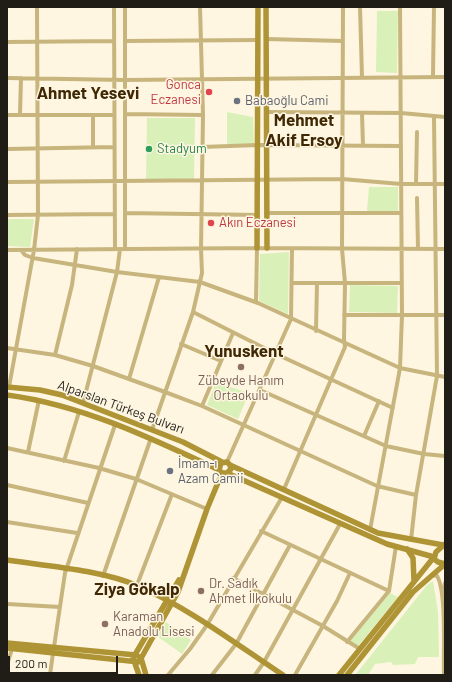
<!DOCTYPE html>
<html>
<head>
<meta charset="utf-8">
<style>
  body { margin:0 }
  #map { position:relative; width:452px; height:682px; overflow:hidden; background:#fef6e1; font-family:Barlow,sans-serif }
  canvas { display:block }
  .frame { position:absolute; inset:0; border:8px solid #201d16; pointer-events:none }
  .scale { position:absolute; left:8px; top:656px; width:110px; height:18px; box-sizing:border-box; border:2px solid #201d16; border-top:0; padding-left:5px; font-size:12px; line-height:14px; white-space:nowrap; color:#201d16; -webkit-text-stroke:3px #fef6e1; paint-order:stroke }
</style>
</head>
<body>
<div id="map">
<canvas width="452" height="682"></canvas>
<div class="frame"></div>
<div class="scale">200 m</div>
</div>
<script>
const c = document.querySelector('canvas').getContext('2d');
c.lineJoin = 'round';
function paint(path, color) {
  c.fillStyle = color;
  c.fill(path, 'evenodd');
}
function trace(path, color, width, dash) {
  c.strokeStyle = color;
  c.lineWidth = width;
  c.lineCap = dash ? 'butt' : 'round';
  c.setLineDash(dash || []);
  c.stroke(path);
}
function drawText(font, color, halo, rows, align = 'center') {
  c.font = font + ' Barlow,sans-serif';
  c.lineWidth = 3;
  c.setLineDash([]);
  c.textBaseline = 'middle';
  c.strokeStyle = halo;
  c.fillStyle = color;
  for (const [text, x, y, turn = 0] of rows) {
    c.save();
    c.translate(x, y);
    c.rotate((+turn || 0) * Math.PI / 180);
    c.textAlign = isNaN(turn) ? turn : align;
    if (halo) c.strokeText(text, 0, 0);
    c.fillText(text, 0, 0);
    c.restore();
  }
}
paint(new Path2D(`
  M377 11H398L397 73 376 72Z
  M227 112 253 117 254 144H227Z
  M147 118H195L194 179H146Z
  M369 187H398V211H367Z
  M7 219H34L30 247 7 246Z
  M289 252 288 314 259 301 260 254Z
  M350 285 398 286 397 313 349 312Z
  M216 382 249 393 238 419 207 405Z
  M433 581 438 612 439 657H418L415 664 393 665 391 662 375 664 368 675H357L356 674 427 585Z
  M390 593 398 597 358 646 350 641Z
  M166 622 191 640 182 654 157 636Z`), '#daf0b9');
trace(new Path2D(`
  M114 7 115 249
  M125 7V249
  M360 7 362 77
  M266 39 343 41
  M125 41 258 40
  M7 42 114 41
  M433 76 434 7
  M7 78 125 80 445 77
  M266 112 401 113 445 117
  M362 113 363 146
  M125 114 203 115
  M7 115H114
  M20 115 21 78
  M93 115V147
  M202 147 258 145 401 146
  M7 149 114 147
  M7 182 342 179 401 184H445
  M416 184 417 132
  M417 198 418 249
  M125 213 258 215
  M266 213H401
  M7 215 114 214
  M7 250 257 248 445 249
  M21 250 25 255 33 258 117 272 200 282 258 303 400 368 445 377
  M292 283H401
  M256 302 257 248
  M193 312 276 354 393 408
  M344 315H445
  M316 331 317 283
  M181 344 221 361
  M7 348 55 355 93 366 165 392 202 406 377 486 416 495
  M55 355 72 285 77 249
  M129 379 159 277
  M9 387 34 250 38 215 37 7
  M260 390 386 446 424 454 445 456
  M83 403 117 272 120 249
  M202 406 233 333
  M152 430 193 312 202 273 201 249 203 115 200 7
  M364 436 379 401
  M7 448 99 468 136 479 207 509
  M28 452 39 400
  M64 461 79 412
  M227 462 291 319 292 249
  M7 485 88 503
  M284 489 345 347 344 339 345 283 342 249 343 7
  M7 522 77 533
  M370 530 400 368 402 315 400 7
  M261 531 389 591
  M411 540 416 495 437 376 434 117
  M432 575 437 576C447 592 443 654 444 675
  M103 576 151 438
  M233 578 323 626 360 649
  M137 585 172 494
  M443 595 445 583
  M7 604 60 607
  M347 642 389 591 396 546
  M54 647 65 573 115 425
  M7 665 12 649
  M50 675 53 653
  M168 675 190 649 207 625 281 499
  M212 675 236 644 290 545
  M255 675 264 662 340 524
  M295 675 337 601 350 573`), '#c7b57d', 4);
trace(new Path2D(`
  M266 7 267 248
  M257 248 258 7
  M7 387 40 390 62 395 183 442 222 462
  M7 395C82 405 151 438 219 470
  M230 465 231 469 227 473H222L219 470 221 463 227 462 230 465 378 533 443 545
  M227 473 387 544 434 557
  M445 544 436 552 434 559 438 562 445 564
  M407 549 413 558 414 581
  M7 560C47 566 101 570 138 586 189 608 236 644 283 675
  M7 643 136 655 141 658 146 675
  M7 648 139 662 178 592 207 509 222 473
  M139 675 133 658 179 580
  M339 675 434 557
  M347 675 413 592 445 564`), '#af9436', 5.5);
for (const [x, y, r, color] of [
  [209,92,4,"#e0444e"],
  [237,101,4,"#6b7280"],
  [149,149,4,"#2e9e5b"],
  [211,223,4,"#e0444e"],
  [241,367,4,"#8d6e63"],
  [170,471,4,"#6b7280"],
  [201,591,4,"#8d6e63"],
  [105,624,4,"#8d6e63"]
]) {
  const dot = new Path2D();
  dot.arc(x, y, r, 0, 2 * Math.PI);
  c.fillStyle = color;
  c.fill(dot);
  trace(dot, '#fef6e1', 1.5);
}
drawText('13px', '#be3a42', '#fef6e1', [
  ["Gonca",201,85],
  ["Eczanesi",201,100],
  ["Akın Eczanesi",219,223,"left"]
], 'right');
drawText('13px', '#5b616d', '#fef6e1', [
  ["Babaoğlu Cami",245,101],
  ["İmam-ı",178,464],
  ["Azam Camii",178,479]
], 'left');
drawText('13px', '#27864d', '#fef6e1', [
  ["Stadyum",157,149]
], 'left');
drawText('13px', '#785e54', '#fef6e1', [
  ["Zübeyde Hanım",241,381,"center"],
  ["Ortaokulu",241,396,"center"],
  ["Dr. Sadık",209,584],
  ["Ahmet İlkokulu",209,599],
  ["Karaman",113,617],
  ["Anadolu Lisesi",113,632]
], 'left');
drawText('13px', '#201d16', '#fef6e1', [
  ["Alparslan Türkeş Bulvarı",121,407,20]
]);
drawText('bold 17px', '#402804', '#fef6e1', [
  ["Ahmet Yesevi",88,93],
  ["Mehmet",304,120],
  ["Akif Ersoy",304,140],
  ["Yunuskent",244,351],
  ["Ziya Gökalp",137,589]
]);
</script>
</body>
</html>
